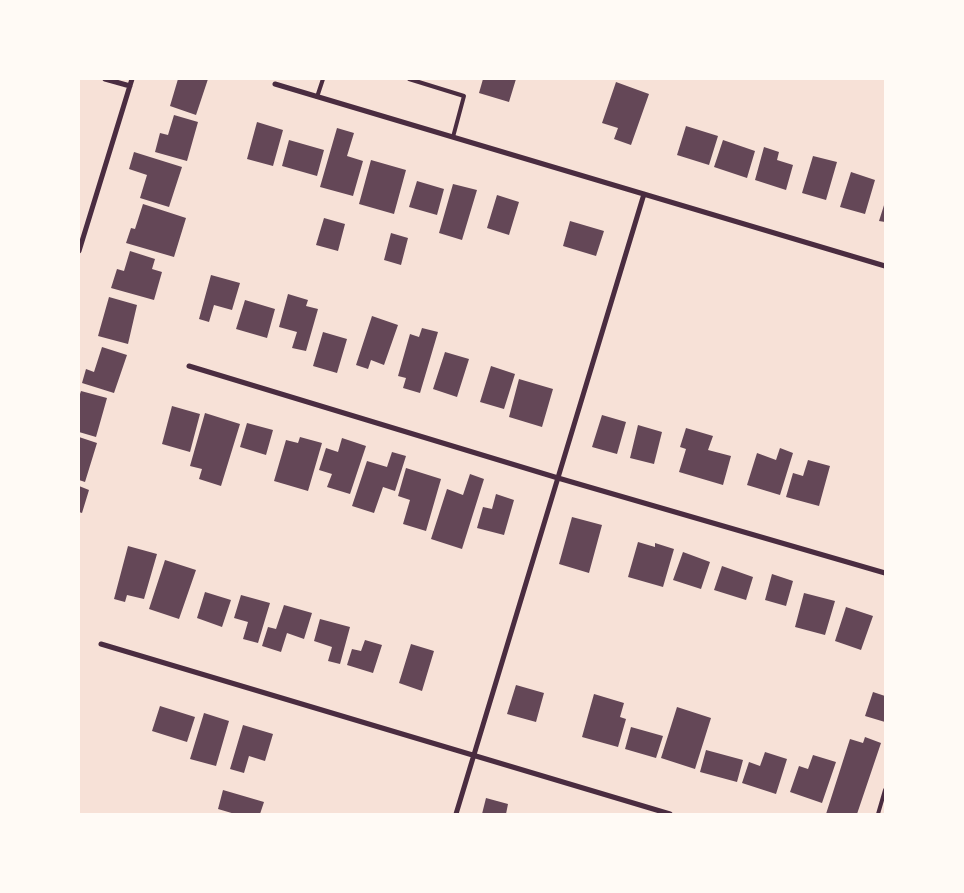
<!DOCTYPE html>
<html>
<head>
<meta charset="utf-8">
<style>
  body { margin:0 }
  #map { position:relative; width:964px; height:893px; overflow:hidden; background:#f7e1d7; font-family:"Libre Baskerville",serif }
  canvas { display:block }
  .frame { position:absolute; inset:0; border:80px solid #fffaf5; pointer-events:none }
</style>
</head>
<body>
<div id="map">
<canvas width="964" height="893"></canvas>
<div class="frame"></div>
</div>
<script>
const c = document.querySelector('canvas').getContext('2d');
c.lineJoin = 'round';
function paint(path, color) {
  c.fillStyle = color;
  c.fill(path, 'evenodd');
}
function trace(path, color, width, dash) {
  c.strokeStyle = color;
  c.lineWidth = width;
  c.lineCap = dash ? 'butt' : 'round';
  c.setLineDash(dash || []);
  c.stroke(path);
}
paint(new Path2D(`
  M178 79H208L196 115 170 106Z
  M483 79H516L509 102 479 93Z
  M616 82 649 94 631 145 614 139 618 128 602 123Z
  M174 115 198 122 187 161 155 152 160 133 168 135Z
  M257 122 283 130 273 166 247 159Z
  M686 126 718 136 709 165 677 155Z
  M337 128 354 133 347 156 363 161 353 196 320 187Z
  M289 140 324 150 317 176 282 166Z
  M723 140 755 151 747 178 714 167Z
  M764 147 779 152 777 160 793 165 786 190 755 180Z
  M134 152 182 167 169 207 140 198 147 175 129 169Z
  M813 156 837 162 826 200 802 193Z
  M371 160 406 170 394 214 359 204Z
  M851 172 875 180 865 214 840 207Z
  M417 181 444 189 437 215 409 207Z
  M453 184 477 190 462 240 439 233Z
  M497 195 519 202 509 235 487 228Z
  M885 202V222L879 221Z
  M143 204 186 218 174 257 126 243 131 228 135 229Z
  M324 218 345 224 338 251 316 245Z
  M570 221 604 231 596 256 563 246Z
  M391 233 408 238 401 265 384 260Z
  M130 251 155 259 152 269 162 272 154 300 111 288 117 269 124 271Z
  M211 275 240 283 232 310 214 305 209 322 199 319Z
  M288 294 308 300 306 306 318 309 306 351 292 348 297 332 279 327Z
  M109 297 137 305 128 344 98 336Z
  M245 300 275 309 267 338 236 329Z
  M372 316 398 325 384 365 371 360 368 369 356 365Z
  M422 328 438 332 420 393 403 388 406 378 398 376 410 334 419 337Z
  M323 332 347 339 337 373 313 366Z
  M102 347 127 355 114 393 82 383 86 369 94 372Z
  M445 352 469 359 457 397 433 389Z
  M491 366 515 374 504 409 480 402Z
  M519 379 553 389 542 427 509 417Z
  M81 391 107 398 96 437 79 432V397Z
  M172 406 200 414 190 452 162 444Z
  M205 413 240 424 221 486 199 479 202 469 190 466Z
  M602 415 626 422 617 454 592 447Z
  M247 423 273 430 266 455 240 447Z
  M638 425 662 432 654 464 630 458Z
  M686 428 713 436 708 450 731 456 723 485 679 472 686 449 680 447Z
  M79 437 97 443 85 482 79 480Z
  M300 437 322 443 308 491 274 481 286 440 298 443Z
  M342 438 366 446 350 494 327 487 332 474 319 470 326 448 338 452Z
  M780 448 793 453 780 495 747 485 757 453 776 460Z
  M392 452 406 456 395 491 383 487 374 513 352 506 367 461 387 467Z
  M808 460 830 466 819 506 786 497 793 473 803 476Z
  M406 468 441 479 426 531 403 524 410 500 398 496Z
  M470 474 484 479 462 549 431 539 447 489 463 495Z
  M79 486 89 490 82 513 79 512Z
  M496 494 514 500 504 535 477 528 483 507 492 509Z
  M572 517 602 525 589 573 559 564Z
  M638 542 655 547V543L674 549 663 587 628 577Z
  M128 546 157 554 144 599 127 595 125 602 114 599Z
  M683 552 710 562 701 589 673 580Z
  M165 560 196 570 179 619 149 609Z
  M722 566 753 577 746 600 714 590Z
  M772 574 793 581 786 606 765 600Z
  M205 592 231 600 222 627 197 618Z
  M804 593 835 601 825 635 795 627Z
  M241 595 270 603 258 643 243 639 248 622 234 618Z
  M284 605 312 613 304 639 287 633 281 652 262 646 268 627 276 629Z
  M846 607 873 616 861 650 835 641Z
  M320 619 350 627 340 664 328 661 332 647 314 641Z
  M365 640 382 645 373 673 347 665 352 649 361 651Z
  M411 644 434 651 422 691 399 683Z
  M516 685 544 693 536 722 507 714Z
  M873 692 885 696V722L865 716Z
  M594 694 624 703 620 717 626 719 618 747 582 737Z
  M160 706 195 717 187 742 152 731Z
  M677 707 711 718 695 769 661 758Z
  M204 713 229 721 216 766 190 759Z
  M243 725 273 734 265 761 249 756 244 773 230 769Z
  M631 727 663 736 656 758 625 749Z
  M865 737 881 743 857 814H826L850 739 863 743Z
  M706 750 743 760 737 782 700 772Z
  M765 752 787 759 776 794 742 783 749 762 760 766Z
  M813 755 836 762 822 803 790 792 799 766 808 769Z
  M223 790 264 802 260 814H235L218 809Z
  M486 798 508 804 506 814H482Z`), '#644757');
trace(new Path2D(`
  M409 79 464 96 453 137
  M317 97 323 79
  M878 814 885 790`), '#4a2c40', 4);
trace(new Path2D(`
  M105 79 130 86
  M275 84 885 266
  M79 251 132 79
  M189 366 558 478 885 573
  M101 644 670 814
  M456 814 644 194`), '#4a2c40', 5);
</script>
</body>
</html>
